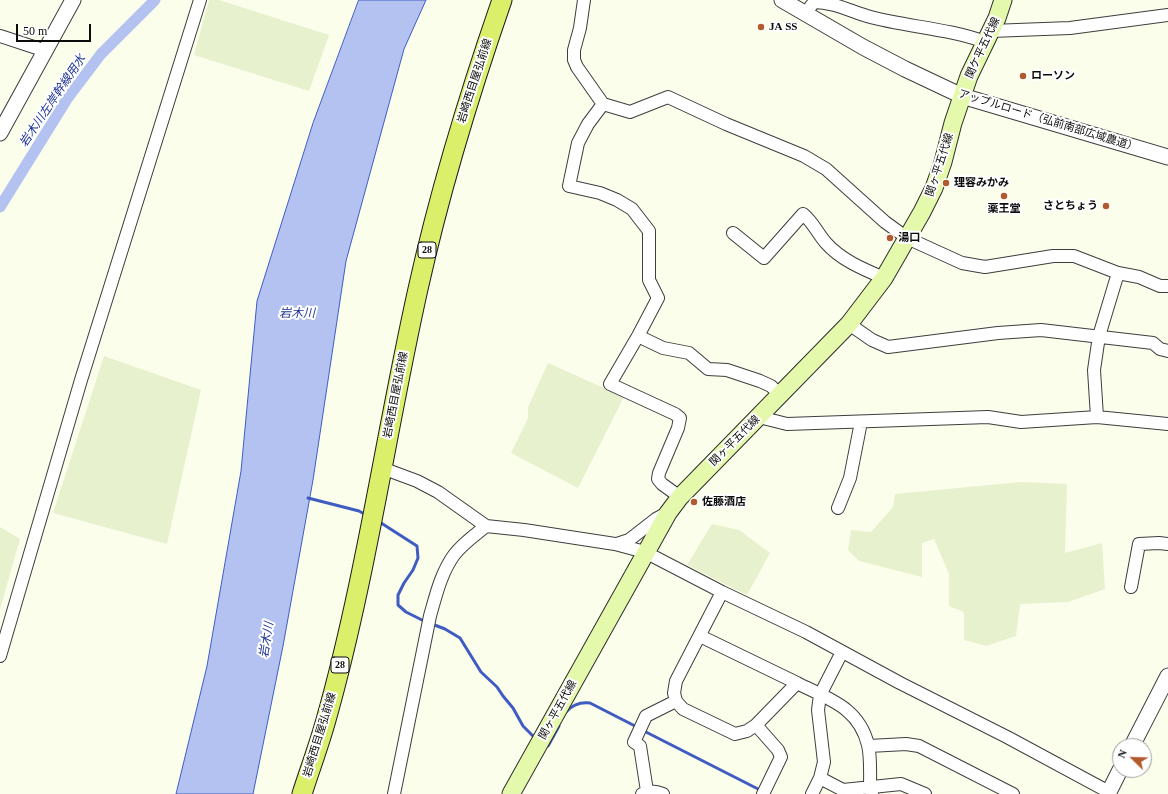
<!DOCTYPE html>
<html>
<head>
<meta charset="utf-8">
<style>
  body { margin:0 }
  #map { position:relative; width:1168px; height:794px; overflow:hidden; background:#fafeeb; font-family:"Times New Roman",serif }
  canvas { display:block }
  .north { position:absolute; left:1112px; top:738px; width:40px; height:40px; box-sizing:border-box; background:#fff; border:1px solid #9d9d9d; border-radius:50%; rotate:293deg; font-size:11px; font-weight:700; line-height:16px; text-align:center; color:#0b0b0b }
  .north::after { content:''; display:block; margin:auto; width:14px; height:18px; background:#b15a2e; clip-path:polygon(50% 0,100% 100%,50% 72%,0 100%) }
  .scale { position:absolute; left:16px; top:24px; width:75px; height:18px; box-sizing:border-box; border:2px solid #0b0b0b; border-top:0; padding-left:5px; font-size:12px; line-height:14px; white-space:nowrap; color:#0b0b0b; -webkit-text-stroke:3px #fff; paint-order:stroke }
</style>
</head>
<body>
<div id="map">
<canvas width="1168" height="794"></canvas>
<div class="north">N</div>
<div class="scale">50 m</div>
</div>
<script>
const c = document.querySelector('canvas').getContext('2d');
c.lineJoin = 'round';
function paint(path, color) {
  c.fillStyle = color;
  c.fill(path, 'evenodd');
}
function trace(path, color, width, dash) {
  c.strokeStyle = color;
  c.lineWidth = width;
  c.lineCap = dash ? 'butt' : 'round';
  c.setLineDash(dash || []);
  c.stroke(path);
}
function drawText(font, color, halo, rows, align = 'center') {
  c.font = font + ' "Times New Roman","Noto Sans JP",serif';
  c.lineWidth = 4;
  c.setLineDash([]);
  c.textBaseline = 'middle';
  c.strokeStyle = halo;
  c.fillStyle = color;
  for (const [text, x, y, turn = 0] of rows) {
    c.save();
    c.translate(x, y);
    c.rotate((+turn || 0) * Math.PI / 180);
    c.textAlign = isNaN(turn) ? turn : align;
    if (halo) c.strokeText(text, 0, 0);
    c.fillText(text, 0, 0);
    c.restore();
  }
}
paint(new Path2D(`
  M209 0H219L329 35 309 91 194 55Z
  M104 356 201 390 167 544 53 513Z
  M548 363 624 397 578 488 511 453 528 418V407Z
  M1021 482 1067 484 1065 553 1102 543 1105 589 1068 602 1020 604 1016 636 986 646 964 640V612L949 606V574L934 539 922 543V577L859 561 848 550 851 530 871 532 893 507 895 494Z
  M712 524 739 530 770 553 747 595 687 565Z
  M0 527 20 539 0 609Z`), '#e7f1ce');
const water = new Path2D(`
  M359 0H426L404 49 346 261 313 480 283 646 253 794H176L207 666 241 471 257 301 313 123Z`);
paint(water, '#b4c2f1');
trace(water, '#405cc3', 1);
trace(new Path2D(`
  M308 498 359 511 366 515
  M378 521 417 546 418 558 413 570 404 583 398 595V605L406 612 426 622
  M432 624 445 629 460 638 481 672 497 687 503 696 513 708 523 726 535 738
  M566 712C572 705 580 702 590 703L637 727
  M642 730 762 791
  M545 744 548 746 559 726`), '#405cc3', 3);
trace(new Path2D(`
  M0 207 67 99 101 54 155 0`), '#b4c2f1', 11);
const minor = new Path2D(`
  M584 0 580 28 574 50V60L577 67 603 104 630 112 668 97 726 124 804 156 826 169 885 222 907 238 962 263 985 267 1053 256H1074L1118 273 1139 277 1160 286H1168
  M805 14 814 2C833 2 850 11 867 16 906 27 947 28 985 42
  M991 31 1070 28 1168 15
  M0 36 46 51
  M603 104 588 124 578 143 569 186 600 193 617 200 632 209 649 231V280L658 298 638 336 610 384 675 414 680 418 678 428 659 473 658 479 662 484 680 497
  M733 233 764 258 803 214C813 222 818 234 826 243 841 260 863 269 884 278
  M849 324 872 340 888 347 998 333 1041 330 1153 343 1160 349 1168 351
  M638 336 663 348 689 353 708 369 727 370 760 381 771 386 780 395
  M759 417 787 424 988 417 1021 422 1097 417 1168 424
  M1097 417 1094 370 1099 336 1118 273
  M382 468 417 481 438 492 486 526
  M838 508 850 478 861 422
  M617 544 629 540 656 519 667 513
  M1131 587 1139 544 1159 543 1168 544
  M722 592 676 681 674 693 676 701 683 709 735 734 747 731 756 725 797 683C828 699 859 707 868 745 871 757 870 775 870 788L872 794
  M700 636 797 683
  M0 656 81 380 200 0
  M756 725 778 750 781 757 763 794
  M869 746 906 744 919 746 1013 794
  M820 778 843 790 901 784 925 794
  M647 791 640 746 634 742 646 716 676 701
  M394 794 430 616C436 595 441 573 454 555 462 544 475 535 486 526L524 530 615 544 645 552 722 592 806 632 900 683 1007 737 1109 792
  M642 794C649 790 656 791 663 794
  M812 794 820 778 824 762 818 710 820 695 842 652`);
const tertiary = new Path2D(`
  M782 0 863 47 905 69 962 96 1168 157
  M0 133 73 0
  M1132 746 1168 676
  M1108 794 1120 770`);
const secondary = new Path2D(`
  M511 794 668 513 680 497 849 324 884 278 922 212 934 188 943 162 953 123 969 76 997 18 1003 0`);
const primary = new Path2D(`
  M302 794C310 769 319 745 326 720 366 578 386 432 418 289 440 190 469 95 502 0`);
trace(minor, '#3e3e3e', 14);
trace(tertiary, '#3e3e3e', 17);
trace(secondary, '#2d2d2d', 19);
trace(primary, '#1c1c1c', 21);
trace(minor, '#fff', 12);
trace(tertiary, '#fff', 15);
trace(secondary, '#e4f9ab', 17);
trace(primary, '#dcef6a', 19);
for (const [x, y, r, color] of [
  [761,27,4,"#b15a2e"],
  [1023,76,4,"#b15a2e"],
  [946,183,4,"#b15a2e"],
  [1004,196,4,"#b15a2e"],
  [1106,206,4,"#b15a2e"],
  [890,238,4,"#b15a2e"],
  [694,502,4,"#b15a2e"]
]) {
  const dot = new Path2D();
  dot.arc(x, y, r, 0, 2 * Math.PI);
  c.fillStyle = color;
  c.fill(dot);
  trace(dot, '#fff', 1.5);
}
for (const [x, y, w] of [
  [427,250,18],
  [340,665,18]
]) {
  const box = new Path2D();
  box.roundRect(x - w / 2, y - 8, w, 16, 3);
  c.fillStyle = '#fff';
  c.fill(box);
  trace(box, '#0b0b0b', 1);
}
drawText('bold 10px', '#0b0b0b', null, [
  ["28",427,250],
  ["28",340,665]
]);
drawText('bold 11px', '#0b0b0b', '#fff', [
  ["JA SS",769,27],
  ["ローソン",1031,76],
  ["理容みかみ",954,183],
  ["さとちょう",1098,206,"right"],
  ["薬王堂",1004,209,"center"],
  ["湯口",898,238],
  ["佐藤酒店",702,502]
], 'left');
drawText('11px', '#0b0b0b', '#fff', [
  ["関ケ平五代線",983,48,-65],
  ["岩崎西目屋弘前線",475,81,-72],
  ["アップルロード（弘前南部広域農道）",1048,121,17],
  ["関ヶ平五代線",940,165,-72],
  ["岩崎西目屋弘前線",396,395,-79],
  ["関ヶ平五代線",735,441,-45],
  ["関ヶ平五代線",558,710,-61],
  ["岩崎西目屋弘前線",320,735,-73]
]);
drawText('italic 12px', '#1e3394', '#fff', [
  ["岩木川左岸幹線用水",53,101,-56],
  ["岩木川",297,314],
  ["岩木川",267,640,-81]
]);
</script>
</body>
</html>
